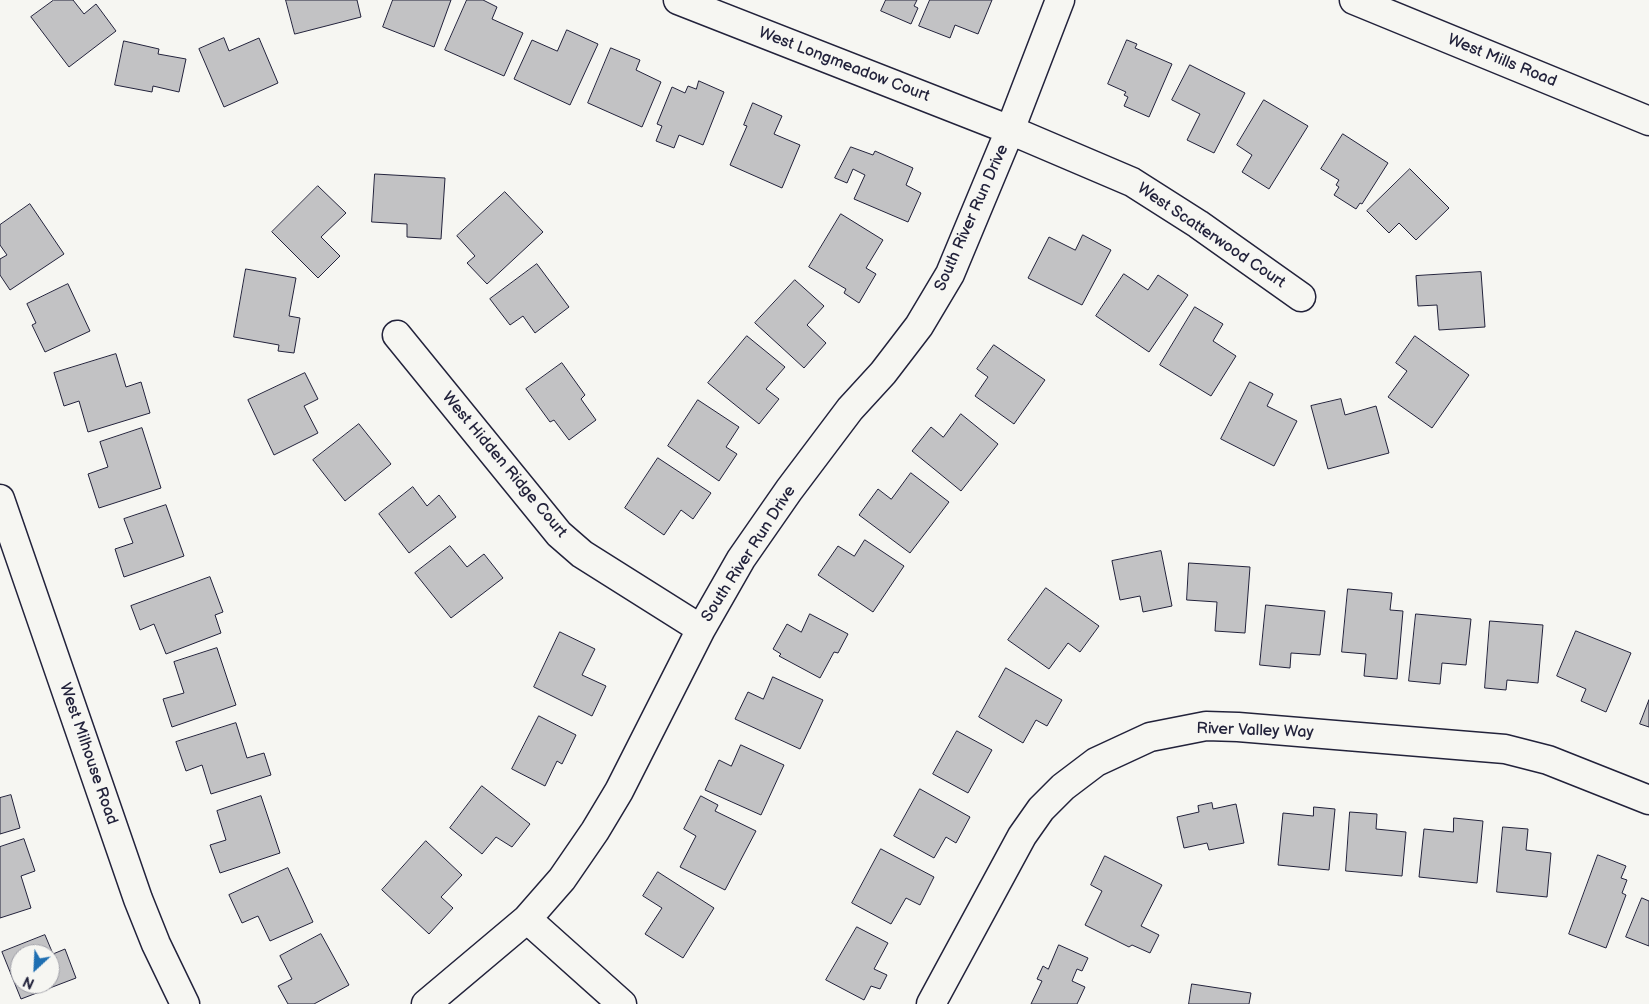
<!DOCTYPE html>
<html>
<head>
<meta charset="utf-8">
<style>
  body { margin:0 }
  #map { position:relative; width:1649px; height:1004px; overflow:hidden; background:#f6f6f2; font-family:"Balsamiq Sans",sans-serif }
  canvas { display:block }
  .north { position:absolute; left:10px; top:944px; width:50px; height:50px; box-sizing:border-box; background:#f6f6f2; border:1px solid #a1a1a9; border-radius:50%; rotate:205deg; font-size:14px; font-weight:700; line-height:20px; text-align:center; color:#22223b }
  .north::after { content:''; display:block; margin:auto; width:18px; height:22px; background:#1f6fb2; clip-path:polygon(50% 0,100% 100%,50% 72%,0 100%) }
</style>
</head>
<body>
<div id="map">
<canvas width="1649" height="1004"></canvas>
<div class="north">N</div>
</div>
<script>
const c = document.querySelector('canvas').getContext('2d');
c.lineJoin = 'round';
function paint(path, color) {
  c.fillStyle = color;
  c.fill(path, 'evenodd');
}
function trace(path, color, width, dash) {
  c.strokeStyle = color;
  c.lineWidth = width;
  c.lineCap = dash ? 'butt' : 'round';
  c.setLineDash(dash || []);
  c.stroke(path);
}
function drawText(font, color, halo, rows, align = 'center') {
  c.font = font + ' "Balsamiq Sans",sans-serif';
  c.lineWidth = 4;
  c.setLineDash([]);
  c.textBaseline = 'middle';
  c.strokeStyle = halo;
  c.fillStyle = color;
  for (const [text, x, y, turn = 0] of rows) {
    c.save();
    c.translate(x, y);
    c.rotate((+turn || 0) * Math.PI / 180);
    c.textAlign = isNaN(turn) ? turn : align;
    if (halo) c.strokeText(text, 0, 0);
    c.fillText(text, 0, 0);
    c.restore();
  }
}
const building = new Path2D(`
  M54 0H73L84 14 96 4 116 31 69 67 31 17Z
  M286 0H357L361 17 295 34Z
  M393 0H451L434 47 383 27Z
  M467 0H483L497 7 492 19 523 33 504 76 445 50Z
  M886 0H917L914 6 918 8 911 24 881 11Z
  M930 0H992L978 34 955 25 950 38 919 26Z
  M567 30 598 44 570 105 514 79 532 40 557 51Z
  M224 38 229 51 259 38 278 83 224 107 199 49Z
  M1127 40 1137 44 1135 48 1172 64 1149 117 1124 106 1128 97 1124 95 1126 92 1108 84Z
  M124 41 159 49 158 54 186 59 179 92 153 86 152 92 115 85Z
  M611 48 640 60 636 70 661 82 642 127 588 103Z
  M1190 65 1245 93 1214 153 1187 140 1200 114 1172 100Z
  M699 81 724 92 703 145 679 135 674 148 656 141 662 126 657 124 672 87 685 93 688 86 696 89Z
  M1264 100 1308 126 1269 189 1242 172 1252 155 1237 145Z
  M753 103 782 116 774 134 800 145 782 188 730 165 747 126 744 125Z
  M1343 134 1388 163 1362 204 1360 203 1356 209 1334 195 1339 187 1336 185 1339 180 1321 169Z
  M851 147 873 155 875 151 913 168 906 185 921 193 908 222 854 199 865 175 853 169 847 183 835 178Z
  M1410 169 1449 208 1416 240 1399 223 1389 233 1367 211Z
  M375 174 445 178 441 239 407 237V224L372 222Z
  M318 186 346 213 321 237 340 256 318 278 272 232Z
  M505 192 543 232 487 284 467 263 475 256 457 236Z
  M30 204 64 254 10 290 0 275V259L7 255 0 245V225Z
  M841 214 883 240 866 268 876 274 859 303 844 293 846 289 809 267Z
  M1083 235 1111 250 1082 305 1028 278 1049 237 1075 250Z
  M537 264 569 307 535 333 523 316 510 325 490 299Z
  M246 269 296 278 289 316 300 318 294 353 278 351 279 345 234 337Z
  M1481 272 1485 327 1439 330 1437 305 1418 306 1416 276Z
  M1124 274 1148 290 1158 275 1188 295 1149 352 1096 316Z
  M795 280 824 306 807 325 826 343 804 368 755 323Z
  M68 284 90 331 45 352 32 325 36 323 27 304Z
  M1195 307 1223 324 1213 341 1236 356 1211 396 1160 365Z
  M747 336 785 367 766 389 779 399 759 424 708 383Z
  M1415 336 1469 375 1432 428 1388 397 1407 371 1396 363Z
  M994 345 1045 380 1014 424 975 396 988 377 977 369Z
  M116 354 126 387 141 382 150 413 88 432 79 401 64 406 54 373Z
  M562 363 585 395 581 399 596 420 569 440 554 420 550 422 526 389Z
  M305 373 318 399 304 406 318 433 274 455 248 400Z
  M1250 382 1273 394 1267 406 1297 421 1274 466 1221 439Z
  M1341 399 1345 415 1376 406 1389 453 1328 469 1311 406Z
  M698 400 739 427 726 447 737 454 719 481 668 446Z
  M961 414 998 444 961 491 912 451 931 427 943 437Z
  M359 424 391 464 345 501 313 460Z
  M142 428 161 488 99 508 88 474 108 467 100 442Z
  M658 458 711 493 693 519 681 510 664 535 625 508Z
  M911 473 949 502 910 553 859 515 878 489 891 499Z
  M413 487 427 506 439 495 456 517 409 553 379 514Z
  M166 505 184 556 124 577 115 549 133 543 124 519Z
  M865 540 904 566 873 612 818 575 838 546 854 556Z
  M450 546 467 567 484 554 503 578 451 618 415 573Z
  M1161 551 1172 606 1143 612 1140 596 1120 600 1112 561Z
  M1189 563 1250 567 1245 633 1215 631 1217 602 1187 600Z
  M210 577 223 612 215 615 221 633 166 654 154 624 140 630 131 606Z
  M1046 588 1099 626 1080 652 1068 643 1049 669 1008 640Z
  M1348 589 1392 593 1390 610 1403 611 1397 679 1364 676 1366 654 1342 652Z
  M1266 605 1325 611 1320 655 1291 653 1290 668 1260 665Z
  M810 614 848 634 838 653 834 652 820 678 779 656 781 654 773 649 787 624 801 632Z
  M1416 614 1471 619 1466 665 1442 663 1440 684 1409 681Z
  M1490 621 1543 625 1538 683 1507 680 1506 690 1485 688Z
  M1576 631 1631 653 1606 712 1581 701 1586 689 1557 676Z
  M560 632 595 649 582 675 606 686 592 716 534 687Z
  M217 648 236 705 172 727 163 699 184 693 174 662Z
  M1006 668 1062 700 1047 726 1036 720 1023 743 979 717Z
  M773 677 823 700 800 749 735 719 748 692 763 699Z
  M1649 700V727L1640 724Z
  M539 716 576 735 562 764 557 761 545 786 512 769Z
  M236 723 247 758 264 753 271 775 211 794 202 765 186 771 176 742Z
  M957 731 992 750 968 793 933 774Z
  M741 745 784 765 761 815 705 790 719 760 731 766Z
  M482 786 530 824 512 847 496 837 482 854 450 828Z
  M920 789 970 817 956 843 946 837 934 858 894 836Z
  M11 795 20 828 0 834V798Z
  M261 796 280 853 220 873 210 845 226 840 217 811Z
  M701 796 718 805 715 811 756 831 725 890 680 867 696 836 684 829Z
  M1212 803 1213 809 1236 804 1244 843 1209 850 1207 843 1184 848 1177 817 1199 812 1198 806Z
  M1314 807 1335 809 1329 870 1278 865 1283 813 1313 816Z
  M1350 812 1377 814 1376 829 1406 832 1402 876 1346 871Z
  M1454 818 1483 821 1477 883 1419 877 1424 829 1453 832Z
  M1503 827 1528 829 1526 850 1551 853 1547 897 1497 892Z
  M24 839 35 871 21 876 31 908 0 918V847Z
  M426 841 462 875 441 897 453 908 429 934 382 890Z
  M881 849 934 877 920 905 906 898 891 924 852 903Z
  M1598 855 1626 866 1621 878 1627 880 1622 893 1626 895 1606 948 1569 934Z
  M1105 856 1162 885 1141 926 1159 935 1150 953 1132 945 1129 947 1085 925 1102 891 1091 885Z
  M288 868 313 922 270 941 258 916 242 923 229 895Z
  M658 872 714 908 683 958 645 934 662 908 643 896Z
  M1642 898 1649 901V946L1626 937Z
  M857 927 888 943 874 969 887 975 880 989 871 986 864 1000 826 980Z
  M321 934 349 985 314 1004H288L278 986 292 979 280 956Z
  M45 935 53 954 65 949 76 978 21 999 2 952ZM20 954H50V984H20Z
  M1059 945 1088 958 1082 971 1077 969 1072 981 1085 987 1077 1004H1031L1042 981 1037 979 1043 966 1048 969Z
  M1192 984 1251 993 1249 1004H1189Z`);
paint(building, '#c2c2c4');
trace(building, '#22223b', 1);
const minor = new Path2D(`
  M678 0 1010 130 1132 182 1198 224 1301 297
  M397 335 559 534 582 554 701 629
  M0 499 138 899 156 944 185 1004
  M527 919 622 1004
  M426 1004 527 919 562 879 595 831 619 791 701 629 741 559 789 490 850 409 883 373 919 326 950 274 1010 130 1060 0
  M931 1004 1022 836 1041 809 1063 787 1096 762 1150 737 1206 726 1238 727 1505 749 1548 760 1649 800`);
const tertiary = new Path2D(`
  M1354 0 1649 121`);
trace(minor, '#22223b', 31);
trace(tertiary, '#22223b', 31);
trace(minor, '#f6f6f2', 28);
trace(tertiary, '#f6f6f2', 28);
drawText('16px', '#22223b', '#f6f6f2', [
  ["West Mills Road",1502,61,22],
  ["West Longmeadow Court",844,65,21],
  ["South River Run Drive",972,218,-66],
  ["West Scatterwood Court",1211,236,34],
  ["West Hidden Ridge Court",504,465,50],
  ["South River Run Drive",749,554,-57],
  ["River Valley Way",1255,731,2],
  ["West Milhouse Road",88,754,71]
]);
</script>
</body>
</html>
